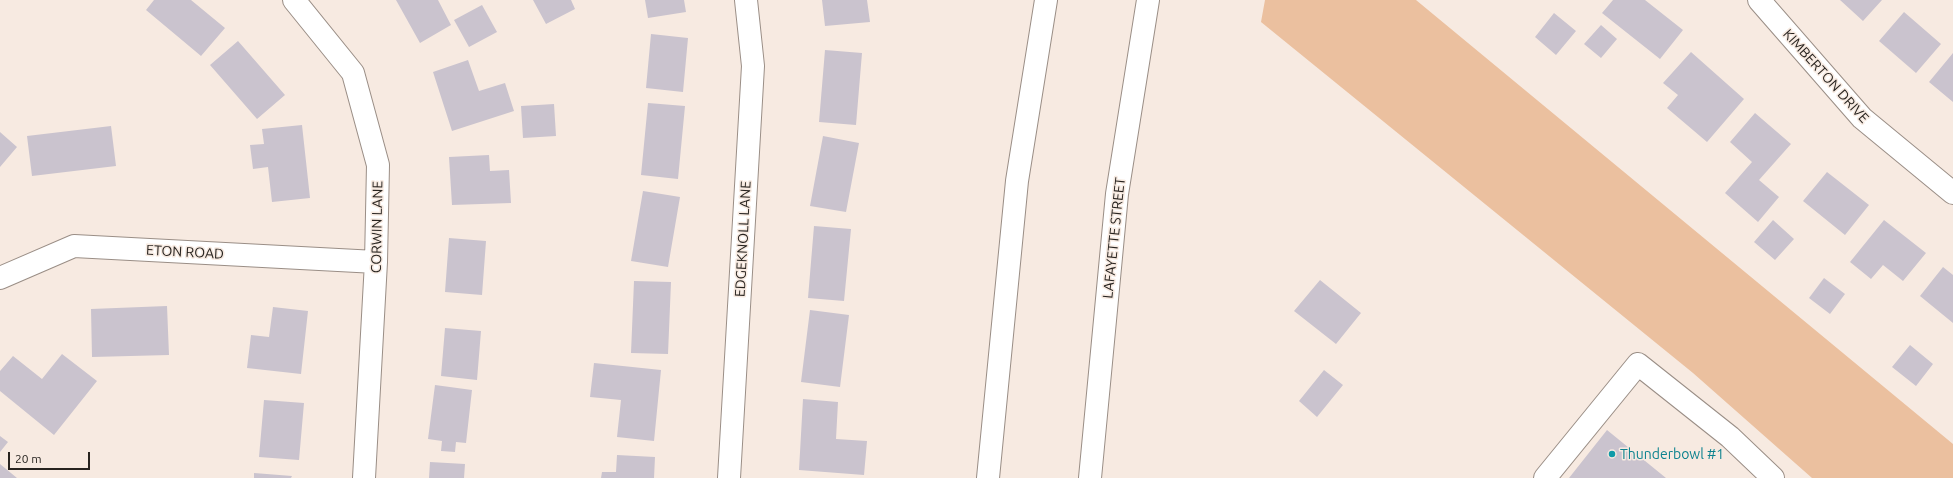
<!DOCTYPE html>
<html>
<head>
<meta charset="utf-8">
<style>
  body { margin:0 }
  #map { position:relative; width:1953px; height:478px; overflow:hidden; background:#f7eae1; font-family:Ubuntu,sans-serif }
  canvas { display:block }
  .scale { position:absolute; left:8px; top:452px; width:82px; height:18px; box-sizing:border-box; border:2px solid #27231f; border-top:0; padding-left:5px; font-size:12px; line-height:14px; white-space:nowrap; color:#27231f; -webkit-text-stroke:3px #f7eae1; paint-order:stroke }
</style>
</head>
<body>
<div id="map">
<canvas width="1953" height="478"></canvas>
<div class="scale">20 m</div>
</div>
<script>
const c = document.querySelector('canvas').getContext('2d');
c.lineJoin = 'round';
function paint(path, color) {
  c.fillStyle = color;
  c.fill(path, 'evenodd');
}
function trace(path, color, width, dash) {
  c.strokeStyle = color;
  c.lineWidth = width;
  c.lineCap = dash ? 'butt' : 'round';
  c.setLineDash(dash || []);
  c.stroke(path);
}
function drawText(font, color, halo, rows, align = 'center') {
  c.font = font + ' Ubuntu,sans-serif';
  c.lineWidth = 3;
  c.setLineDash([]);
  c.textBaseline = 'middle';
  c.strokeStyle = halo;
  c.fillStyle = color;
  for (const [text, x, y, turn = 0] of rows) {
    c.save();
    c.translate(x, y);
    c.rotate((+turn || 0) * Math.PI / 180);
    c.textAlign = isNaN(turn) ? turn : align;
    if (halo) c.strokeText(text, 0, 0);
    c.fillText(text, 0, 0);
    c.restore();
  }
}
paint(new Path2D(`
  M1265 0H1416L1953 444V478H1812L1693 373 1261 22Z`), '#ebc09f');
paint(new Path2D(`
  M154 0H191L225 28 201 56 146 10Z
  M396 0H438L451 25 420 43Z
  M533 0H571L575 9 546 24Z
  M645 0H684L686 12 648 18Z
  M822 0H867L870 22 825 26Z
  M1613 0H1645L1683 30 1660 59 1602 13Z
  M1840 0H1882L1863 21Z
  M482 5 497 32 469 47 454 20Z
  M1904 12 1941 44 1916 73 1879 41Z
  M1554 13 1576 31 1556 55 1535 37Z
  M1601 25 1617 39 1601 58 1584 44Z
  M651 34 688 38 683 92 646 88Z
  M238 41 285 95 257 119 210 65Z
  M825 50 862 53 856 125 819 122Z
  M1691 52 1744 99 1707 142 1667 108 1678 95 1663 83Z
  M1953 53V102L1929 82Z
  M468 60 479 91 505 83 514 111 452 131 433 72Z
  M648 103 685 106 678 179 641 175Z
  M554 104 556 136 523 138 521 106Z
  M1755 113 1791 144 1759 180 1779 197 1758 222 1725 193 1752 162 1730 142Z
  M302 125 310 198 272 202 268 167 253 169 250 145 264 144 262 129Z
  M111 126 116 166 32 176 27 136Z
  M0 132 17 147 0 167Z
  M823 136 859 143 846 212 810 206Z
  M489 155 490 171 509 170 511 203 452 205 449 157Z
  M1827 172 1869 205 1845 235 1803 201Z
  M643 191 680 197 668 267 631 261Z
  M1773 220 1794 239 1775 260 1754 242Z
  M1884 220 1926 253 1903 281 1883 265 1871 279 1850 262Z
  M814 226 851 229 844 301 808 298Z
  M449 238 486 241 482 295 445 292Z
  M1943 267 1953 275V323L1920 296Z
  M1824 278 1845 294 1830 314 1809 298Z
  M1320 280 1361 313 1336 344 1294 311Z
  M634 281 671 282 668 354 631 353Z
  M167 306 169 355 92 357 91 309Z
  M273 307 308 311 301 374 247 368 251 335 269 337Z
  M810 310 849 315 840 387 801 382Z
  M445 328 481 331 477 380 441 376Z
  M1910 345 1933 364 1916 386 1892 367Z
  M62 354 97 381 54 435 0 391V371L13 356 42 379Z
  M594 363 661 370 654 441 617 437 621 400 590 397Z
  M1324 370 1343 385 1317 417 1299 401Z
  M435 385 472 390 466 443 456 442 455 452 441 451 442 441 428 439Z
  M803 399 838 402 836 439 867 441 864 475 799 470Z
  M264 400 304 403 299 460 259 457Z
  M1607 430 1666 478H1569Z
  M0 436 8 442 0 452Z
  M617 455 655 457 654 478H601L602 472H616Z
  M430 462 465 464 464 478H429Z
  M0 464 17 478H0Z
  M254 473 292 476 291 478H254Z`), '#cac3ce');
const minor = new Path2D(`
  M294 0 353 73 378 165 376 262 364 478
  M1759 0 1862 118 1953 193
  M0 278 74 246 376 262
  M729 478 753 66 746 0
  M1545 478 1638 364 1730 437 1773 478`);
const highway = new Path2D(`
  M988 478 1017 181 1046 0
  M1090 478 1117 194 1148 0`);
trace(minor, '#9a8e86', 24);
trace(highway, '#9a8e86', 24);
trace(minor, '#fff', 22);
trace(highway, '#fff', 22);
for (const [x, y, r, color] of [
  [1612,454,4,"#0f9aa8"]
]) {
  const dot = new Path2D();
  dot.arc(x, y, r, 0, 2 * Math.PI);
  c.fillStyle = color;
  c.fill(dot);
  trace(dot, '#f7eae1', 1.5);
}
drawText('14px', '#27231f', '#f7eae1', [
  ["KIMBERTON DRIVE",1826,76,48],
  ["CORWIN LANE",377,227,-89],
  ["LAFAYETTE STREET",1114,238,-84],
  ["EDGEKNOLL LANE",743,239,-87],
  ["ETON ROAD",185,252,3]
]);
drawText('14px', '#0d838f', '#f7eae1', [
  ["Thunderbowl #1",1620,454]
], 'left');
</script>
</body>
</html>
